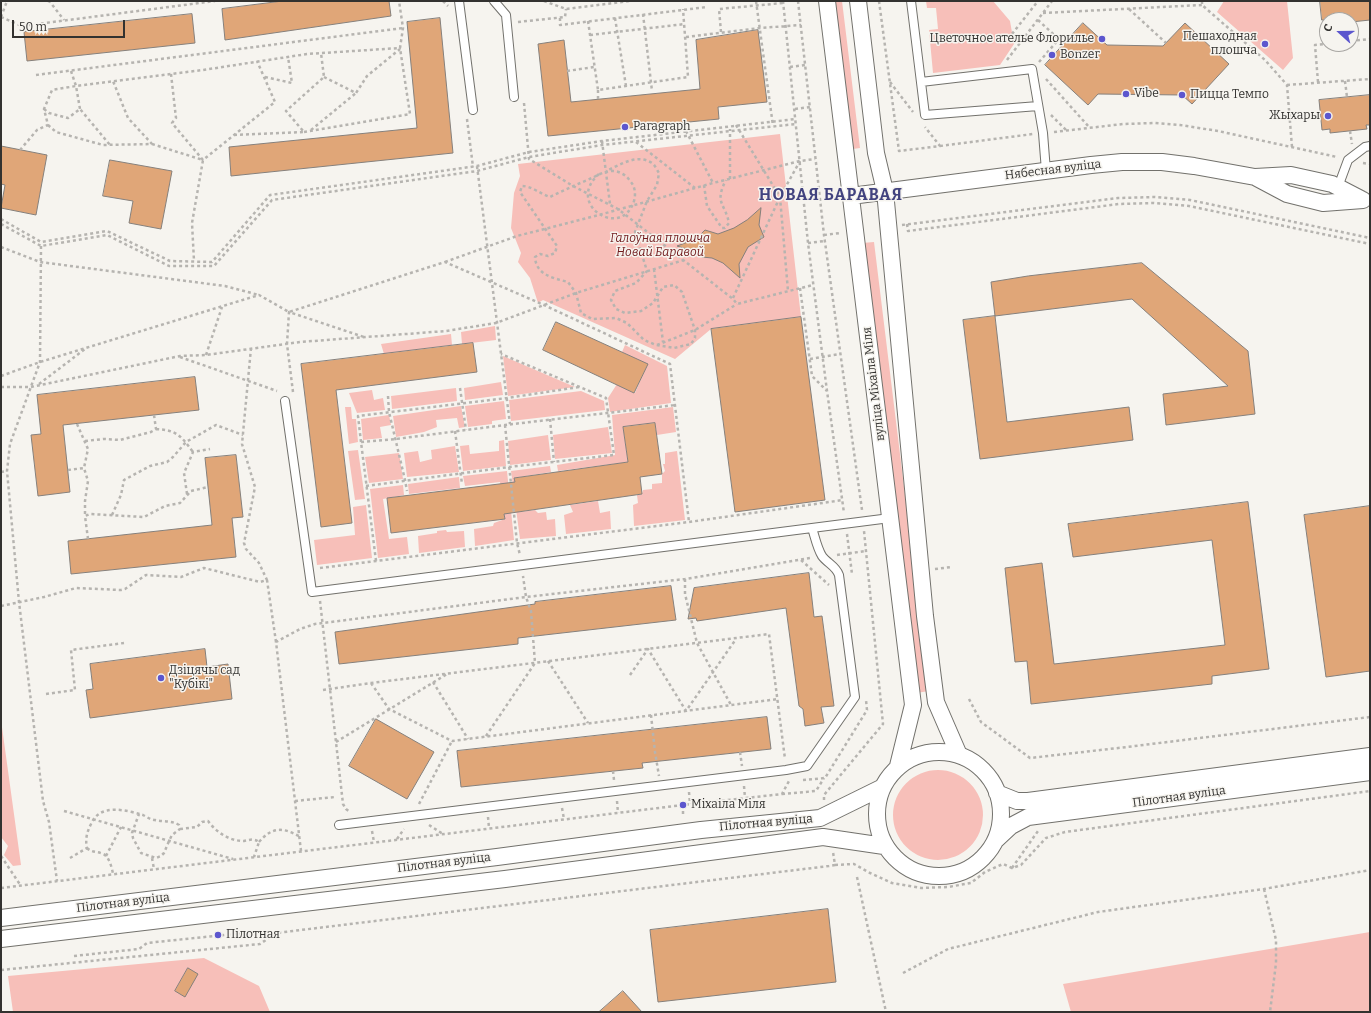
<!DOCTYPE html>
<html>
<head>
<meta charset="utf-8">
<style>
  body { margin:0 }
  #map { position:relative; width:1371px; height:1013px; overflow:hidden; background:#f6f4ef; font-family:Bitter,serif }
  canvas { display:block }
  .frame { position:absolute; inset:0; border:2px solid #333230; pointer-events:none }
  .north { position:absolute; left:1319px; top:12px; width:40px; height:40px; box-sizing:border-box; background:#f6f4ef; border:1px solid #a8a6a3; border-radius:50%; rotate:291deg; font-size:11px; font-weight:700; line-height:16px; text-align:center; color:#333230 }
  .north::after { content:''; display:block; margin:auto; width:14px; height:18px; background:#5c56ce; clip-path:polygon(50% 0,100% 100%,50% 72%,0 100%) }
  .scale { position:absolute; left:12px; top:20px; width:113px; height:18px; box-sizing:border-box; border:2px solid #333230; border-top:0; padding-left:5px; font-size:12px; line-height:14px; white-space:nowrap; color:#333230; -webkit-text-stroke:3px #f6f4ef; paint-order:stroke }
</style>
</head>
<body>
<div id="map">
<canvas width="1371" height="1013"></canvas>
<div class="frame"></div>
<div class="north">С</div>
<div class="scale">50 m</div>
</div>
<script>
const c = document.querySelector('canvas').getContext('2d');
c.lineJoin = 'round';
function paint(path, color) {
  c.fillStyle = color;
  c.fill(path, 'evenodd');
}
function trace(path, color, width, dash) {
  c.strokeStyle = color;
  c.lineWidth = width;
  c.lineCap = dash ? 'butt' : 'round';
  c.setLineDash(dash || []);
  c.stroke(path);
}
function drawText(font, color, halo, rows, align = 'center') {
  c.font = font + ' Bitter,serif';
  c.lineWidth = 3;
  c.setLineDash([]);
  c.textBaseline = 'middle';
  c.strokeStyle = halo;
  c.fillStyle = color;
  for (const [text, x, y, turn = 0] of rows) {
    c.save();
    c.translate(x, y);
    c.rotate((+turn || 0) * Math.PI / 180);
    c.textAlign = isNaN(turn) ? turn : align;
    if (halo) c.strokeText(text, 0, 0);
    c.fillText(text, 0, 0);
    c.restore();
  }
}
paint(new Path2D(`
  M834 1H842L860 148 853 149Z
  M926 1H993L1010 21 1014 44 1000 65 933 73 929 30 938 29 936 8H927Z
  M1224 1H1287L1293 58 1283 70 1217 12Z
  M780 134 801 317 711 329 675 359 543 300 538 303 530 278 518 262 521 253 511 228 514 193 520 176 518 164Z
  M874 242 929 691 916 693 862 243Z
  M495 326 496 340 462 344 461 332Z
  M451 334 452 345 384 354 381 344Z
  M625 345 667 366 671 403 610 412 608 398 617 384 635 393 647 365 622 352Z
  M503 356 575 387 508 396Z
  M501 382 503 395 465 400 464 388Z
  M456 388 457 401 392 409 391 396Z
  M372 390 374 400 383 398 385 410 357 413 349 393Z
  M581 391 604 401 605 410 511 421 509 400Z
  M504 401 506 419 492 421V424L468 427 465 406Z
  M461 406 465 427 459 428 457 418 436 420 437 427 424 432 396 437 393 416Z
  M345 407H351L352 419H356L358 442 349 444Z
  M673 407 676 432 657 435 655 423 623 427 628 462 558 471 557 465 615 455 612 415Z
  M389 415 391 425 380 427 382 438 363 440 361 419Z
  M608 427 612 453 555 459 553 435Z
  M548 435 551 460 510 465 508 441Z
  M504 440 506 466 463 471 460 446 469 445 470 454 499 451V441Z
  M455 446 459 472 407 477 404 453 418 451 420 462 432 459 431 450Z
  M358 450 365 499 355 500 348 451Z
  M677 451 685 520 634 526 633 505 638 503 637 495 642 494 643 490 652 489V484L662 483V474L665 471 663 464H665V453Z
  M399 453 403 479 369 483 365 457Z
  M550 466 551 472 514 478 520 512 535 510 538 513 546 512 547 520 555 519 556 536 520 539 511 471Z
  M507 471 514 540 475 546 474 529 493 526 494 523 505 519 500 482 465 486 463 476Z
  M459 477 460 488 409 494 408 484Z
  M403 485 404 495 383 499 389 539 407 537 409 554 378 558 370 489Z
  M598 501 600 513 610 511 611 529 566 534 564 515 573 512 570 505Z
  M366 505 372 558 317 565 314 540 355 535 353 507Z
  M446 530 447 532 464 531 465 547 419 553 418 536 437 533V531Z
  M1 720 21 865 13 866 4 855 8 846 1 837Z
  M893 815a45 45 0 1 1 90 0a45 45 0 1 1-90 0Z
  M1370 932V1012H1071L1063 984Z
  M204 958 259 986 270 1012H13L8 976Z`), '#f7bfb9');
const building = new Path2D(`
  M283 1H389L391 16 225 40 222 9Z
  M1320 1H1370V20L1351 22V20H1322Z
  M192 14 195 43 27 61 24 32Z
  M440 18 453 153 231 176 229 147 417 128 407 22Z
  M1083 23 1107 45 1163 46 1185 23 1229 64 1192 104 1182 95 1098 94 1088 105 1045 65Z
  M758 30 767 102 718 107 719 119 548 136 538 44 564 40 571 102 700 89 696 40Z
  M1370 95V125H1366L1367 129 1330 133V129L1322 130 1319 100Z
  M1 146 47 155 36 215 1 208 5 185 1 184Z
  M110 160 172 171 161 229 129 223 133 201 103 196Z
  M761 208 759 225 764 237 748 247 739 264 740 278 723 263 712 258 702 257 696 252 677 246 696 239 705 230 718 234 734 228 747 220Z
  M1142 263 1248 351 1255 414 1166 425 1163 394 1228 386 1132 299 995 316 991 282 1028 276Z
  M995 316 1007 422 1129 407 1133 440 980 459 963 320Z
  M801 317 825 500 735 512 711 329Z
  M556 322 648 364 634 393 543 350Z
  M473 343 477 372 336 390 352 523 321 527 301 364Z
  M195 377 199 410 63 425 70 492 38 496 31 435 41 434 37 395Z
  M655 423 662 474 640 477 642 494 504 514 505 519 391 533 387 498 515 482 514 478 628 462 623 427Z
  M236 455 243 517 232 518 236 557 71 574 68 541 212 525 205 458Z
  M1248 502 1269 669 1212 676V684L1031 704 1027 661 1015 662 1005 568 1042 563 1054 664 1225 645 1212 540 1073 557 1068 524Z
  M1370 506V671L1326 677 1304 515Z
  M809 573 814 617 822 616 834 706 821 707 824 723 805 726 803 709 799 706 786 608 697 621 696 618 688 619 694 588Z
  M671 586 676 620 518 638V644L339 664 335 632 535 604V602Z
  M205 649 207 667 228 664 232 699 90 718 86 690 93 689 90 664Z
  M767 717 771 749 642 763 643 768 461 787 457 751Z
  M376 719 434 752 407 799 349 766Z
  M828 909 836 982 658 1002 650 930Z
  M188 968 198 974 185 997 175 991Z
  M623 991 642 1012H599Z`);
paint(building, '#e0a678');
trace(building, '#85807c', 1);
const service = new Path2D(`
  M459 1 473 110
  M494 1 506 15 514 97
  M911 1 925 115 1038 106
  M921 82 1032 69 1043 133 1046 171
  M1338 187 1348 160 1365 147 1370 146
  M285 401 312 592 890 518
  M339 825 786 770 807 766 855 697 839 575C836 566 827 563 822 556 817 548 815 537 812 528`);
const minor = new Path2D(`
  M827 1 913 705 898 766
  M858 1 876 153 885 191 925 616 936 702 959 755
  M1255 177 1287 194 1323 203 1363 200
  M851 196 1091 165 1122 162H1162L1194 166 1255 177 1291 175 1332 184 1361 199
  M877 814a62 62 0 1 1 124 0a62 62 0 1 1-124 0Z
  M997 793 1017 801H1028L1370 756
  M996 840 1011 826 1028 817 1370 772
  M1 918 497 857 701 830 820 818 881 788
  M1 939 505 879 823 837 884 846`);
trace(service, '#72716c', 10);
trace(minor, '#72716c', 18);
trace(new Path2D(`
  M48 1 50 2 64 20
  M443 1 448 6
  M544 1 566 9 630 1
  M756 1 773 126
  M783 1 808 243 827 391 844 513
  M798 1 824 235 862 510
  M879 1 899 151 940 146 925 127
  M1202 1V5L1265 60 1287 85 1292 147
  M1129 9 1166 43
  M1043 13 1202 5
  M643 14 652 91
  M1 17 22 26 215 1
  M1 17 7 1
  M560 18V25L707 7
  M615 18 626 86
  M1038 20 1064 44
  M588 21 598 90 688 77 683 9
  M518 22 565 17 566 9
  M721 32 719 9 783 3
  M1012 34 1038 1
  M590 35 685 24
  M686 37 760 28 801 25
  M1351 41 1370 39
  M1007 60 1052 1
  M1039 62 1059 39
  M790 67 805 65
  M71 71 76 86 80 109
  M567 71 594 67
  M171 74 176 118 172 123 203 160 275 102 257 61
  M36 75 403 28
  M265 77 292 83 288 57
  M324 77 356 93 367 76 400 49
  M1046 79 1089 127
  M1345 81 1347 97
  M890 82 913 112
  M1318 82 1315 45 1327 44
  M1287 85 1370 79
  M598 90V99
  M524 103 529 159 573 186 618 209 733 299 737 304 813 285
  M44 109 49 113 68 118 80 109 110 145
  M795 109 810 107
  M1051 115 1066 130
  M467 119 473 167
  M48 125 56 132 103 145 152 144 128 118 113 81
  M736 125 780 197 788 291
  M311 130 356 93
  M686 131 713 183
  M1350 131 1352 144
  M304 132 410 114 400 48
  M1054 132 1123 124 1154 123 1180 125 1218 131 1337 157
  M234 135 304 132 286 111 324 77 321 53
  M602 141 610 204
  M636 142 695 188
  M152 144 203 160 192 223 194 261
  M940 146 1033 134
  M20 150 37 130 48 125 44 109 52 90 76 86 203 70 307 54 400 48 403 28 399 1
  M1363 163 1370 164
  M477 166 510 424
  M599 174C564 205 622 240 634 201 636 194 635 186 630 181 625 173 615 169 606 172 601 173 596 176 592 178 578 184 564 190 550 197 541 194 531 186 522 186L520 192 557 246 555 253 548 256 540 254 535 257C536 275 553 278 568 282L576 293 581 313 592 319 616 318 627 323 644 340 656 345 674 348 691 344 695 338V330L682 292 674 285 663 287 653 303 641 311 625 313 616 309 611 300 615 291 636 283 647 271 635 232 647 201 657 185 659 173C657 170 655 165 652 163 637 153 620 165 606 171
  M730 179V129
  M704 185 707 206 722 228H725L729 223C725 203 714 203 726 180
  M1 219 41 242 107 231 170 261 212 262 270 195 477 166 529 152 602 141 796 119
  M1 224 41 246 107 235 169 266H214L272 200 477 171 529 157 602 145 796 124
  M907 224 908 231 1119 204 1154 203 1189 206 1370 244
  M902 225 1118 198 1155 197 1190 200 1370 238
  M824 235 840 233
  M808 243 825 241
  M41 246 40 362 10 444 7 471 19 602 43 801 49 822 57 881
  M1 247 40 262 225 286 259 295
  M445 262 517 236 599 215 713 183 800 161 815 159
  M654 269 663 342
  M800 288 812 376 827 391
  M733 298 780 197 800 161
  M657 345 695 330 737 304
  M251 348 242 444 255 487 244 543 246 549 259 563 267 580
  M206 355 222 307
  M180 357 277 391
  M810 359 840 354
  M1 376 40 362 259 295 289 312 445 262 544 305 670 364 689 522
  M39 384 85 349
  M1 387H31L180 356 206 355 300 342 446 331 496 323 576 293 684 260
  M460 388 466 430
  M293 392 287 344 289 312 364 337
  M388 396 389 412 405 480 407 491
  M550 419 554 462
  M77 424 88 449 84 468
  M505 425 517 543 520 555
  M156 429C177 430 181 436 193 452
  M455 431 462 484
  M85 441 104 439 120 440 151 432 156 429 154 415
  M361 442 358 416 507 398 579 387
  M68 470 84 468 88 481 85 501V516
  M1 472 7 471
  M366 486 509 467 614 455 606 398 501 354
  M187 494 184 473 193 452 210 449
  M112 515 121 495 124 480 150 466 167 462 173 457 186 442 216 425 243 435
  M847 534 852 574
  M88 539 85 516 90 514 144 517 165 506 180 503 191 491 208 487
  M837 555 866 551
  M801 560 829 585
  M376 561 361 442 396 439 505 425 675 405
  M320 568 689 522 843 500
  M935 569 952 567
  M685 579V594L697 643 731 705
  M320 601 343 804 346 809 350 812
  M1 606 44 597 76 588 121 590 125 589 146 575 181 577 204 568 260 582 267 580 276 642
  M548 661 588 723
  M630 675 648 649 686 711 736 639
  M433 682 468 739
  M371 683 389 709 452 741 778 699
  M323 690 371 683 769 634 785 759
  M46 694 75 690 71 650 124 643
  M969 699 981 722 1030 758 1127 747 1370 717
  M651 715 655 752 659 776
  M486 736 535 663 531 611 526 597 523 576
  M336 742 447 674
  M740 752 742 766
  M613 771 614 780
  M803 780 825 778 867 710 866 700
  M744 786 745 798
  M689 792 690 804
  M782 794 816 791 824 778
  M824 800V795L883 724 864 531
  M295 801 335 797
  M617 801 618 813
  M419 804 452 741
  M683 805V817
  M562 808 564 819
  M64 811 233 859
  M488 817 489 828
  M429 825 443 834
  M180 829 197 827 202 822 208 821C216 832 229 841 244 841 249 840 254 838 259 842L254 857
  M372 831 374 842
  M397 839 404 829
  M259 842C272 827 282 827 299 836
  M87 848C92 853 97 851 103 854 109 856 112 868 113 874
  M301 851 276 642 300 629 315 624 526 597 685 579 810 558
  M1 856 21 886
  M106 856 121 827
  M70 858 87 848C85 839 87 832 91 824 100 803 126 810 143 815 147 817 151 820 155 820 163 822 171 820 179 825L180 829 172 835 169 841 164 853 161 856 156 858 141 853 133 838 132 833 139 814
  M152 858 154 869
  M835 865 854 864 870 873 892 883 921 888 948 887 971 883 985 872 1003 864 1012 868 1021 865 1046 838 1065 832 1370 791
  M1012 868 1038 831
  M857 877 886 1012
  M1 888 683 805 782 794 789 781
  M1264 889 1276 940V963L1270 1012
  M74 956 139 949 147 943 243 933
  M1 970 260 944 276 933 829 866 835 865 833 852
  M903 973 948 949 1098 912 1264 889 1370 870`), '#b6b4b0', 2.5, [3, 3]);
trace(service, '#fff', 8);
trace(minor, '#fff', 16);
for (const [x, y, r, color] of [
  [1102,39,4,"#5c56ce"],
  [1265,44,4,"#5c56ce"],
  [1052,55,4,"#5c56ce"],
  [1126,94,4,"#5c56ce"],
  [1182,95,4,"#5c56ce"],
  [1328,116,4,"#5c56ce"],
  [625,127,4,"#5c56ce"],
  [161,678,4,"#5c56ce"],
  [683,805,4,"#5c56ce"],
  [218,935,4,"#5c56ce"]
]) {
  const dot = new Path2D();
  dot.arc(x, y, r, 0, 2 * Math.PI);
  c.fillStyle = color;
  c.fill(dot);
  trace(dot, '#f6f4ef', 1.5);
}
drawText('12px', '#333230', '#f6f4ef', [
  ["Пешаходная",1257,37,"right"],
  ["плошча",1257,51,"right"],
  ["Цветочное ателье Флорилье",1094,39,"right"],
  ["Bonzer",1060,55],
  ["Vibe",1134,94],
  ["Пицца Темпо",1190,95],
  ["Жыхары",1320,116,"right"],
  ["Paragraph",633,127],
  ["Дзіцячы сад",169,671],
  ["\"Кубікі\"",169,685],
  ["Міхаіла Міля",691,805],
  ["Пілотная",226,935]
], 'left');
drawText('12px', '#333230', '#f6f4ef', [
  ["Нябесная вуліца",1053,170,-7],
  ["вуліца Міхаіла Міля",874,384,-97],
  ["Пілотная вуліца",1179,797,-8],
  ["Пілотная вуліца",766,823,-5],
  ["Пілотная вуліца",444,863,-7],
  ["Пілотная вуліца",123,903,-7]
]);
drawText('italic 12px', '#70181a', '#f6f4ef', [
  ["Галоўная плошча",660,239],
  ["Новай Баравой",660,253]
]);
c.letterSpacing = '1px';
drawText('bold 16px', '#42437f', '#f6f4ef', [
  ["НОВАЯ БАРАВАЯ",831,196]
]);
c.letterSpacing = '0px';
</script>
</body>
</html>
